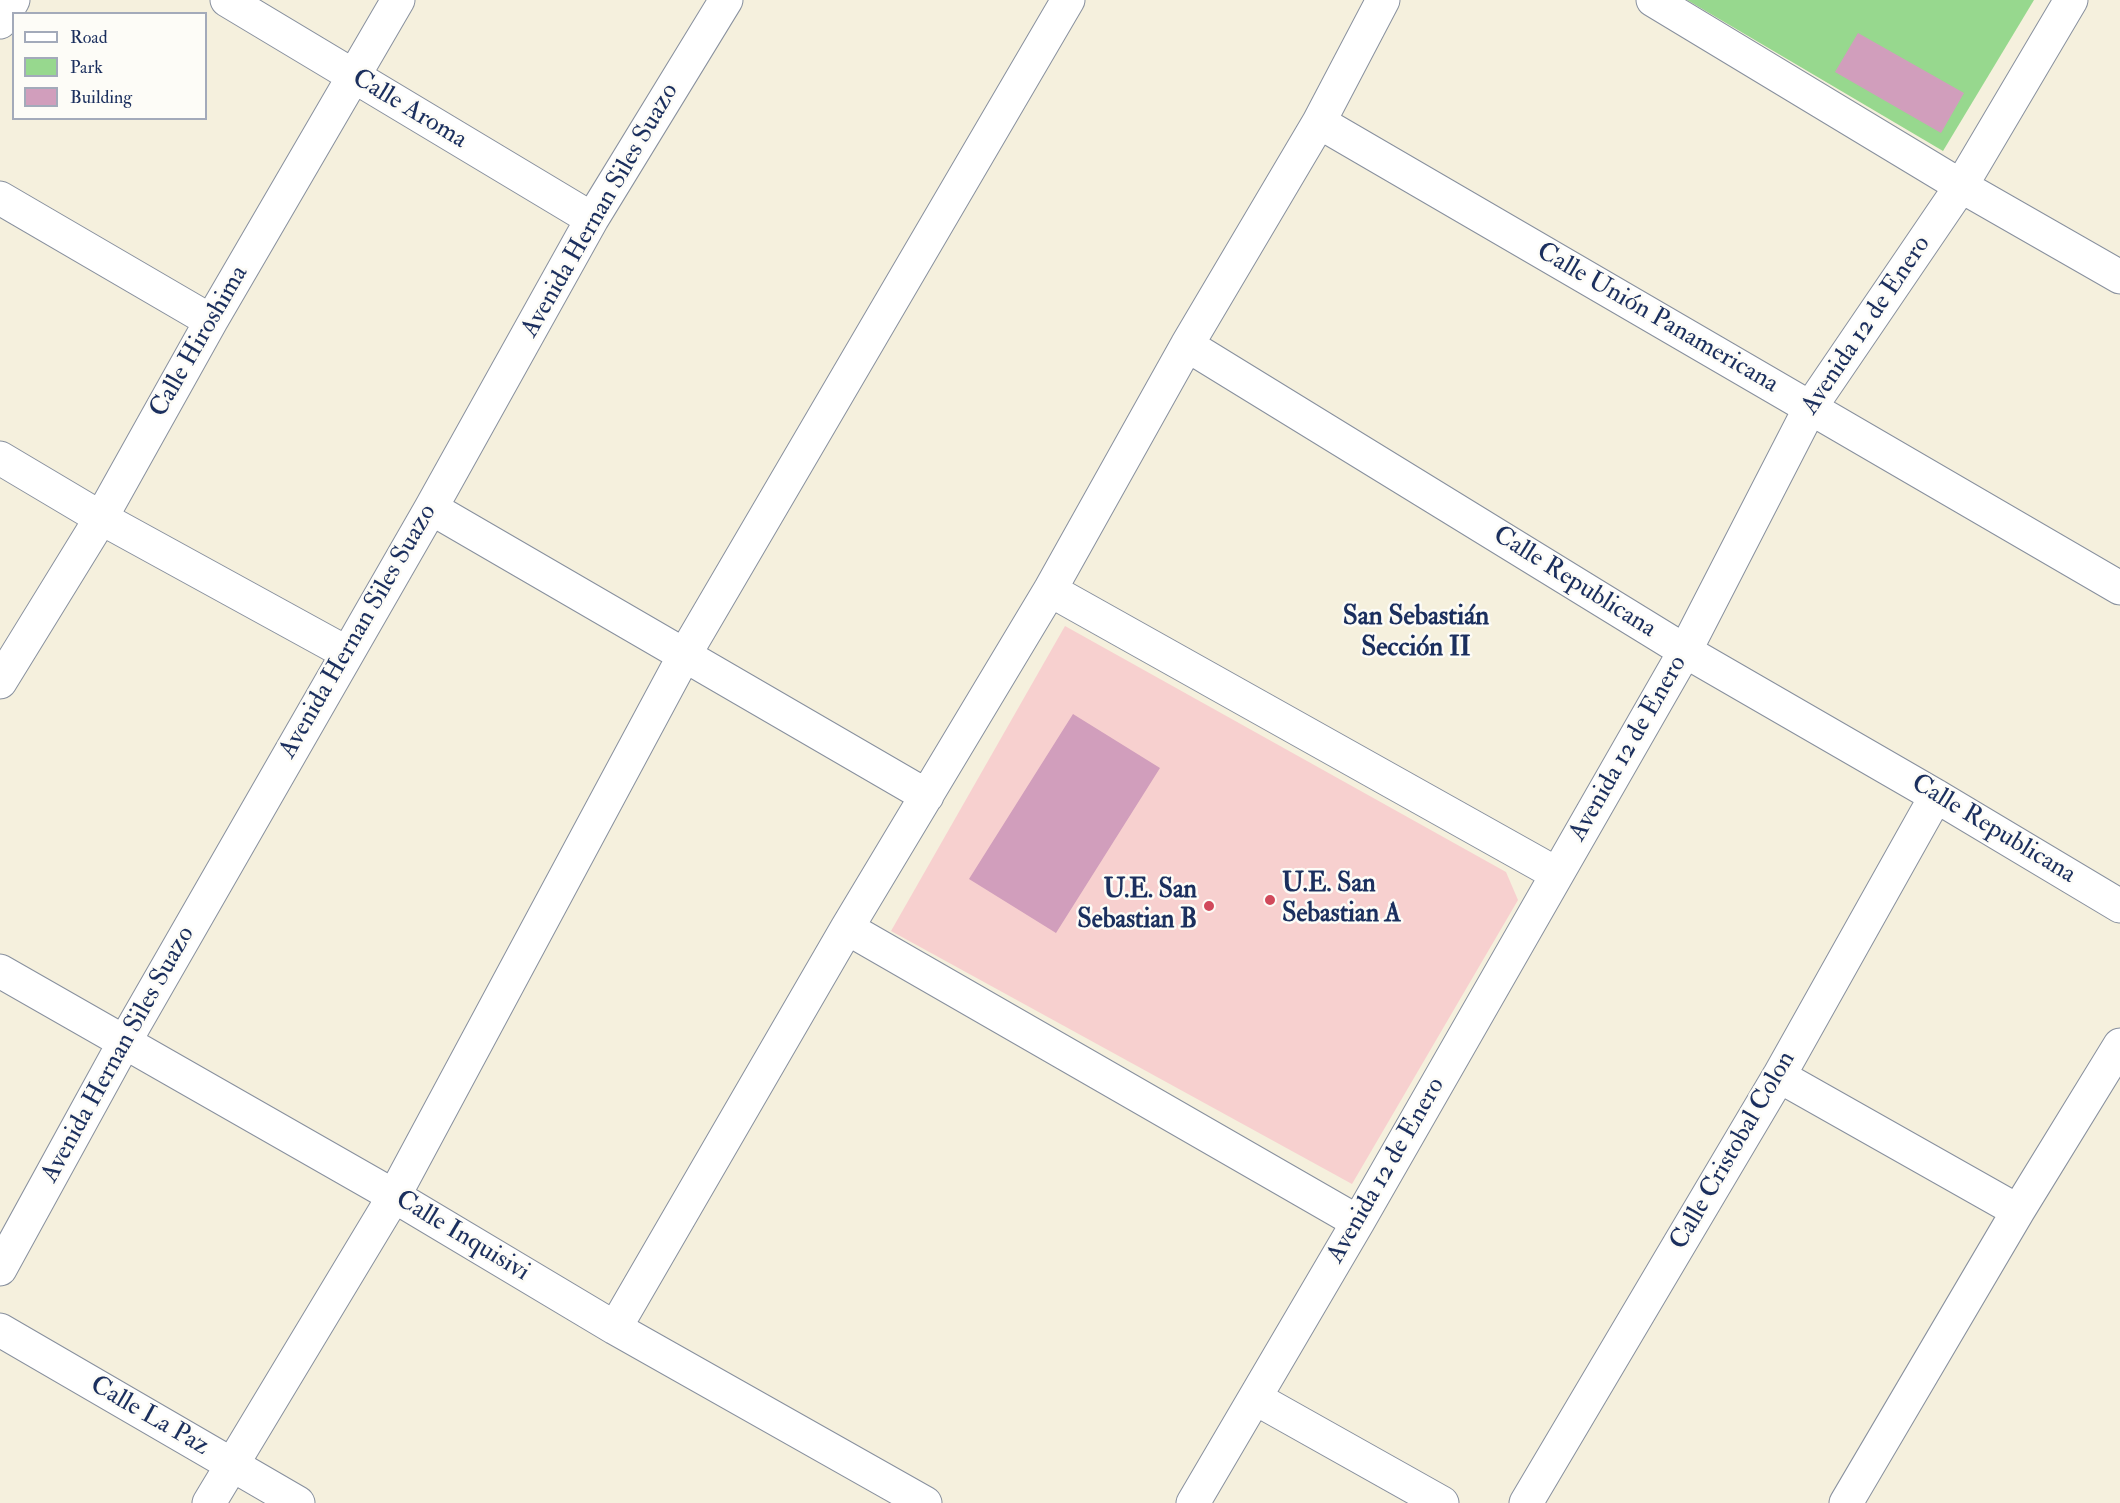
<!DOCTYPE html>
<html>
<head>
<meta charset="utf-8">
<style>
  body { margin:0 }
  #map { position:relative; width:2120px; height:1503px; overflow:hidden; background:#f5f0dd; font-family:"IM FELL Double Pica",serif }
  canvas { display:block }
  .legend { position:absolute; left:12px; top:12px; width:195px; height:108px; box-sizing:border-box; background:#fdfcf7; border:2px solid #a3aaba; margin:0; padding:8px 10px; list-style:none; font-size:18px; color:#1b2f5e }
  .legend li { display:flex; align-items:center; gap:12px; height:30px }
  .legend b { width:30px; border:2px solid #a3aaba }
</style>
</head>
<body>
<div id="map">
<canvas width="2120" height="1503"></canvas>
<ul class="legend">
<li><b style="height:8px;background:#fff"></b>Road</li>
<li><b style="height:16px;background:#97d88e"></b>Park</li>
<li><b style="height:16px;background:#d19ebc"></b>Building</li>
</ul>
</div>
<script>
const c = document.querySelector('canvas').getContext('2d');
c.lineJoin = 'round';
function paint(path, color) {
  c.fillStyle = color;
  c.fill(path, 'evenodd');
}
function trace(path, color, width, dash) {
  c.strokeStyle = color;
  c.lineWidth = width;
  c.lineCap = dash ? 'butt' : 'round';
  c.setLineDash(dash || []);
  c.stroke(path);
}
function drawText(font, color, halo, rows, align = 'center') {
  c.font = font + ' "IM FELL Double Pica",serif';
  c.lineWidth = 5;
  c.setLineDash([]);
  c.textBaseline = 'middle';
  c.strokeStyle = halo;
  c.fillStyle = color;
  for (const [text, x, y, turn = 0] of rows) {
    c.save();
    c.translate(x, y);
    c.rotate((+turn || 0) * Math.PI / 180);
    c.textAlign = isNaN(turn) ? turn : align;
    if (halo) c.strokeText(text, 0, 0);
    c.fillText(text, 0, 0);
    c.restore();
  }
}
paint(new Path2D(`
  M1065 626 1506 872 1518 900 1352 1184 891 931Z`), '#f7d0cf');
paint(new Path2D(`
  M1687 0H2034L1943 151Z`), '#97d88e');
paint(new Path2D(`
  M1858 33 1964 93 1941 133 1835 72Z
  M1073 714 1160 768 1056 933 969 879Z`), '#d19ebc');
const street = new Path2D(`
  M227 0 592 219
  M1653 0 1961 186 2120 277
  M0 22 13 0
  M1319 122 2120 588
  M0 198 211 321
  M1187 345 1685 651 1936 796 2120 906
  M0 458 101 518 347 653
  M431 508 927 796
  M1050 590 1557 874
  M0 682 101 518 211 321 398 0
  M847 928 1358 1222
  M0 971 394 1196 615 1328 925 1503
  M1779 1076 2018 1211
  M0 1269 125 1041 431 508 592 219 726 0
  M615 1328 847 928 1050 590 1187 345 1319 122 1383 0
  M0 1330 298 1503
  M1255 1398 1442 1503
  M209 1503 394 1196 685 654 1068 0
  M1193 1503 1358 1222 1685 651 1810 408 1961 186 2071 0
  M1526 1503 1779 1076 1936 796
  M1846 1503 2018 1211 2120 1045`);
trace(street, '#88909e', 35);
trace(street, '#fff', 33);
for (const [x, y, r, color] of [
  [1270,900,6,"#d1495b"],
  [1209,906,6,"#d1495b"]
]) {
  const dot = new Path2D();
  dot.arc(x, y, r, 0, 2 * Math.PI);
  c.fillStyle = color;
  c.fill(dot);
  trace(dot, '#fdfcf7', 2);
}
drawText('26px', '#1b2f5e', '#fdfcf7', [
  ["Calle Aroma",409,110,31],
  ["Avenida Hernan Siles Suazo",601,211,-60],
  ["Calle Unión Panamericana",1657,319,30],
  ["Avenida 12 de Enero",1867,326,-56],
  ["Calle Hiroshima",200,342,-60],
  ["Calle Republicana",1574,583,32],
  ["Avenida Hernan Siles Suazo",359,632,-60],
  ["Avenida 12 de Enero",1629,749,-60],
  ["Calle Republicana",1993,830,31],
  ["Avenida Hernan Siles Suazo",119,1055,-61],
  ["Calle Cristobal Colon",1734,1151,-60],
  ["Avenida 12 de Enero",1387,1171,-60],
  ["Calle Inquisivi",462,1237,31],
  ["Calle La Paz",149,1417,30]
]);
drawText('bold 26px', '#1b2f5e', '#fdfcf7', [
  ["U.E. San",1282,885],
  ["Sebastian A",1282,915],
  ["U.E. San",1197,891,"right"],
  ["Sebastian B",1197,921,"right"]
], 'left');
drawText('bold 27px', '#1b2f5e', '#fdfcf7', [
  ["San Sebastián",1416,618],
  ["Sección II",1416,649]
]);
</script>
</body>
</html>
